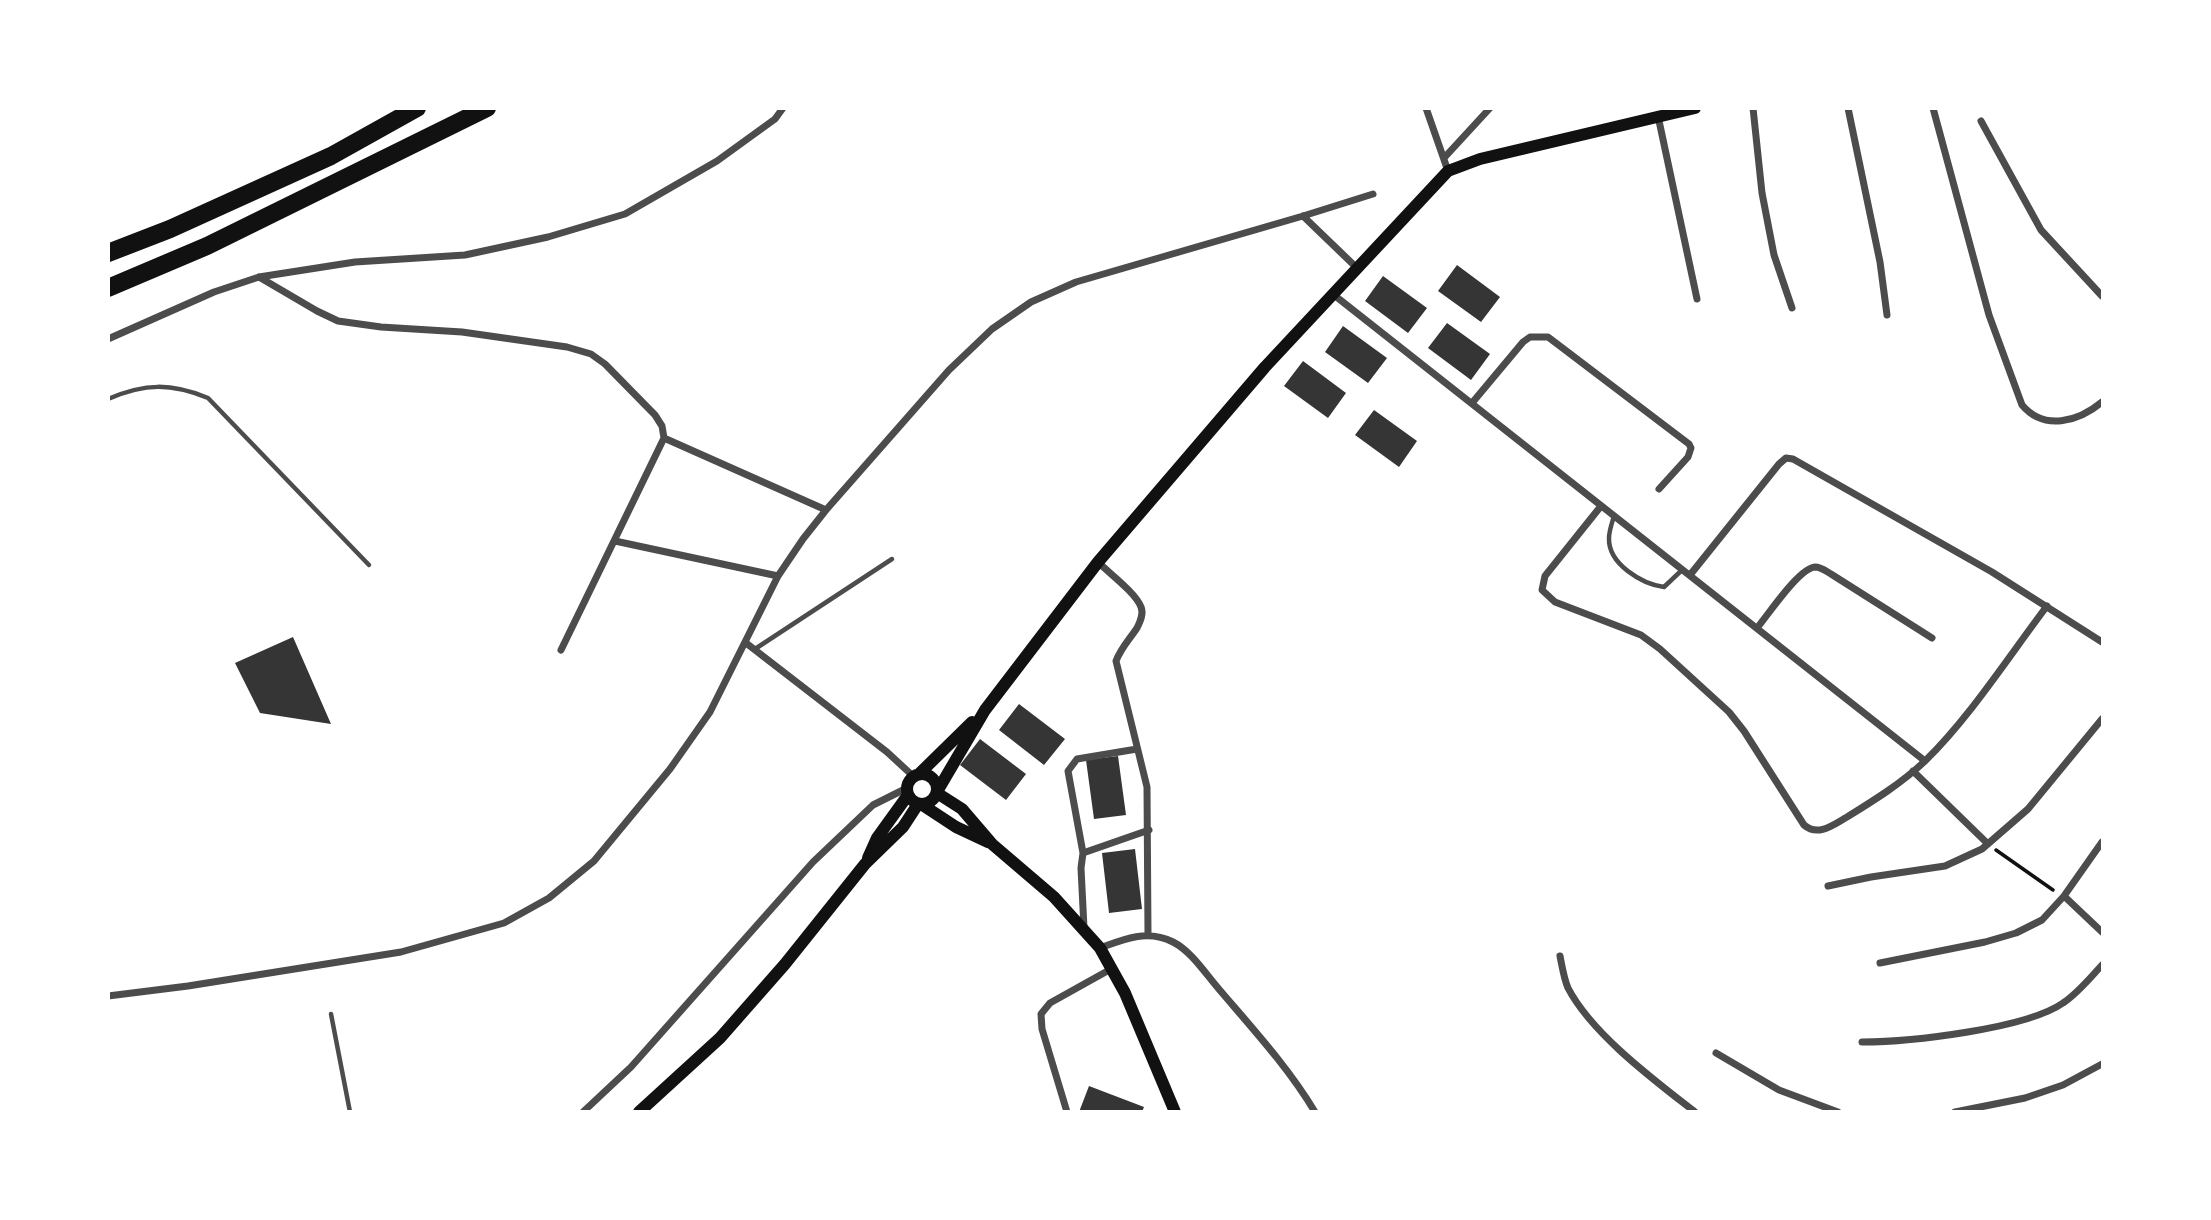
<!DOCTYPE html>
<html>
<head>
<meta charset="utf-8">
<style>
  body { margin:0 }
  #map { position:relative; width:2211px; height:1220px; overflow:hidden; background:#fff; font-family:"Public Sans",sans-serif }
  canvas { display:block }
  .frame { position:absolute; inset:0; border:110px solid #fff; pointer-events:none }
</style>
</head>
<body>
<div id="map">
<canvas width="2211" height="1220"></canvas>
<div class="frame"></div>
</div>
<script>
const c = document.querySelector('canvas').getContext('2d');
c.lineJoin = 'round';
function paint(path, color) {
  c.fillStyle = color;
  c.fill(path, 'evenodd');
}
function trace(path, color, width, dash) {
  c.strokeStyle = color;
  c.lineWidth = width;
  c.lineCap = dash ? 'butt' : 'round';
  c.setLineDash(dash || []);
  c.stroke(path);
}
paint(new Path2D(`
  M1457 265 1500 297 1481 322 1438 291Z
  M1383 276 1427 308 1408 333 1365 301Z
  M1447 323 1490 354 1471 380 1428 348Z
  M1343 326 1387 358 1368 383 1325 352Z
  M1303 361 1346 393 1328 418 1284 386Z
  M1374 410 1417 441 1399 467 1355 435Z
  M293 637 331 724 260 713 235 663Z
  M1019 704 1065 739 1044 765 999 730Z
  M980 739 1026 774 1006 800 960 765Z
  M1118 756 1126 815 1094 819 1086 760Z
  M1135 849 1142 909 1109 913 1102 853Z
  M1089 1086 1144 1107 1142 1112H1079Z`), '#353535');
trace(new Path2D(`
  M1996 850 2053 890`), '#111', 3.5);
trace(new Path2D(`
  M108 399C145 383 171 383 208 398L369 565
  M1614 516C1612 523 1609 531 1609 538 1608 564 1642 584 1664 587L1682 570
  M755 649 892 559
  M331 1014 350 1112`), '#4c4c4c', 4.5);
trace(new Path2D(`
  M1426 108 1448 171
  M1753 108 1762 193 1774 255 1792 308
  M1848 108 1880 262 1887 315
  M1933 108 1989 315 2022 405C2044 431 2078 422 2102 402
  M1658 116 1697 299
  M1981 121 2041 230 2102 296
  M1444 158 1490 108
  M1303 216 1358 269
  M259 277 317 311 338 321 381 327 462 332 567 347 591 354 605 364 655 415 662 426 664 438
  M1334 295 1925 761
  M108 339 214 292 259 277 355 262 465 255 548 237 625 214 717 161 775 119 783 108
  M1472 403 1523 342 1530 337H1548L1689 444 1691 448 1688 457 1659 489
  M664 438 826 510
  M1601 506 1545 576 1542 590 1555 602 1641 635 1660 649 1729 712 1744 731 1804 825C1818 837 1833 825 1847 817 1873 801 1902 783 1925 761 1970 717 2009 656 2047 606
  M615 541 778 576
  M1098 562C1109 573 1136 593 1141 607 1144 614 1140 622 1137 628 1129 640 1121 648 1116 661L1147 787 1148 935
  M1690 575 1779 464 1786 458 1793 459 1992 572 2102 642
  M1757 628C1768 615 1799 568 1815 567 1821 567 1826 571 1831 574L1932 638
  M746 643 887 752 913 776
  M561 650 664 438
  M1913 771 1988 844
  M1083 853 1068 771 1077 759 1137 749
  M1828 886 1871 877 1945 866 1982 849 2028 809 2102 719
  M2064 896 2102 932
  M1084 928 1081 868 1083 853 1149 830
  M1100 948C1124 939 1147 929 1173 942 1191 951 1205 973 1218 988 1252 1028 1288 1067 1315 1112
  M1560 956C1562 966 1564 979 1568 988 1592 1034 1654 1080 1695 1112
  M1880 963 1985 942 2016 933 2042 920 2064 896 2102 842
  M108 996 188 986 401 952 504 923 549 898 594 861 670 769 710 712 778 576 803 539 826 510 949 370 992 329 1031 302 1076 282 1303 216 1373 194
  M1862 1042C1909 1042 2026 1029 2063 1003 2078 993 2090 978 2102 965
  M1716 1053 1779 1090 1838 1112
  M583 1112 631 1067 813 862 873 805 907 788
  M1067 1112 1042 1029 1041 1014 1050 1003 1111 969
  M1955 1112 2025 1098 2063 1085 2102 1064`), '#4c4c4c', 7);
trace(new Path2D(`
  M920 773 972 722
  M907 789a15 15 0 1 1 30 0a15 15 0 1 1-30 0Z
  M938 790 985 710 1098 562 1265 367 1448 171 1480 159 1695 108
  M937 793 962 809 992 844 1054 897 1100 948 1125 993 1175 1112
  M921 804 956 827 988 842
  M868 858 877 838 908 795
  M639 1112 720 1038 785 964 865 864 903 827 918 804`), '#111', 12);
trace(new Path2D(`
  M108 253 170 229 331 156 417 108
  M108 288 207 246 487 108`), '#111', 18);
</script>
</body>
</html>
